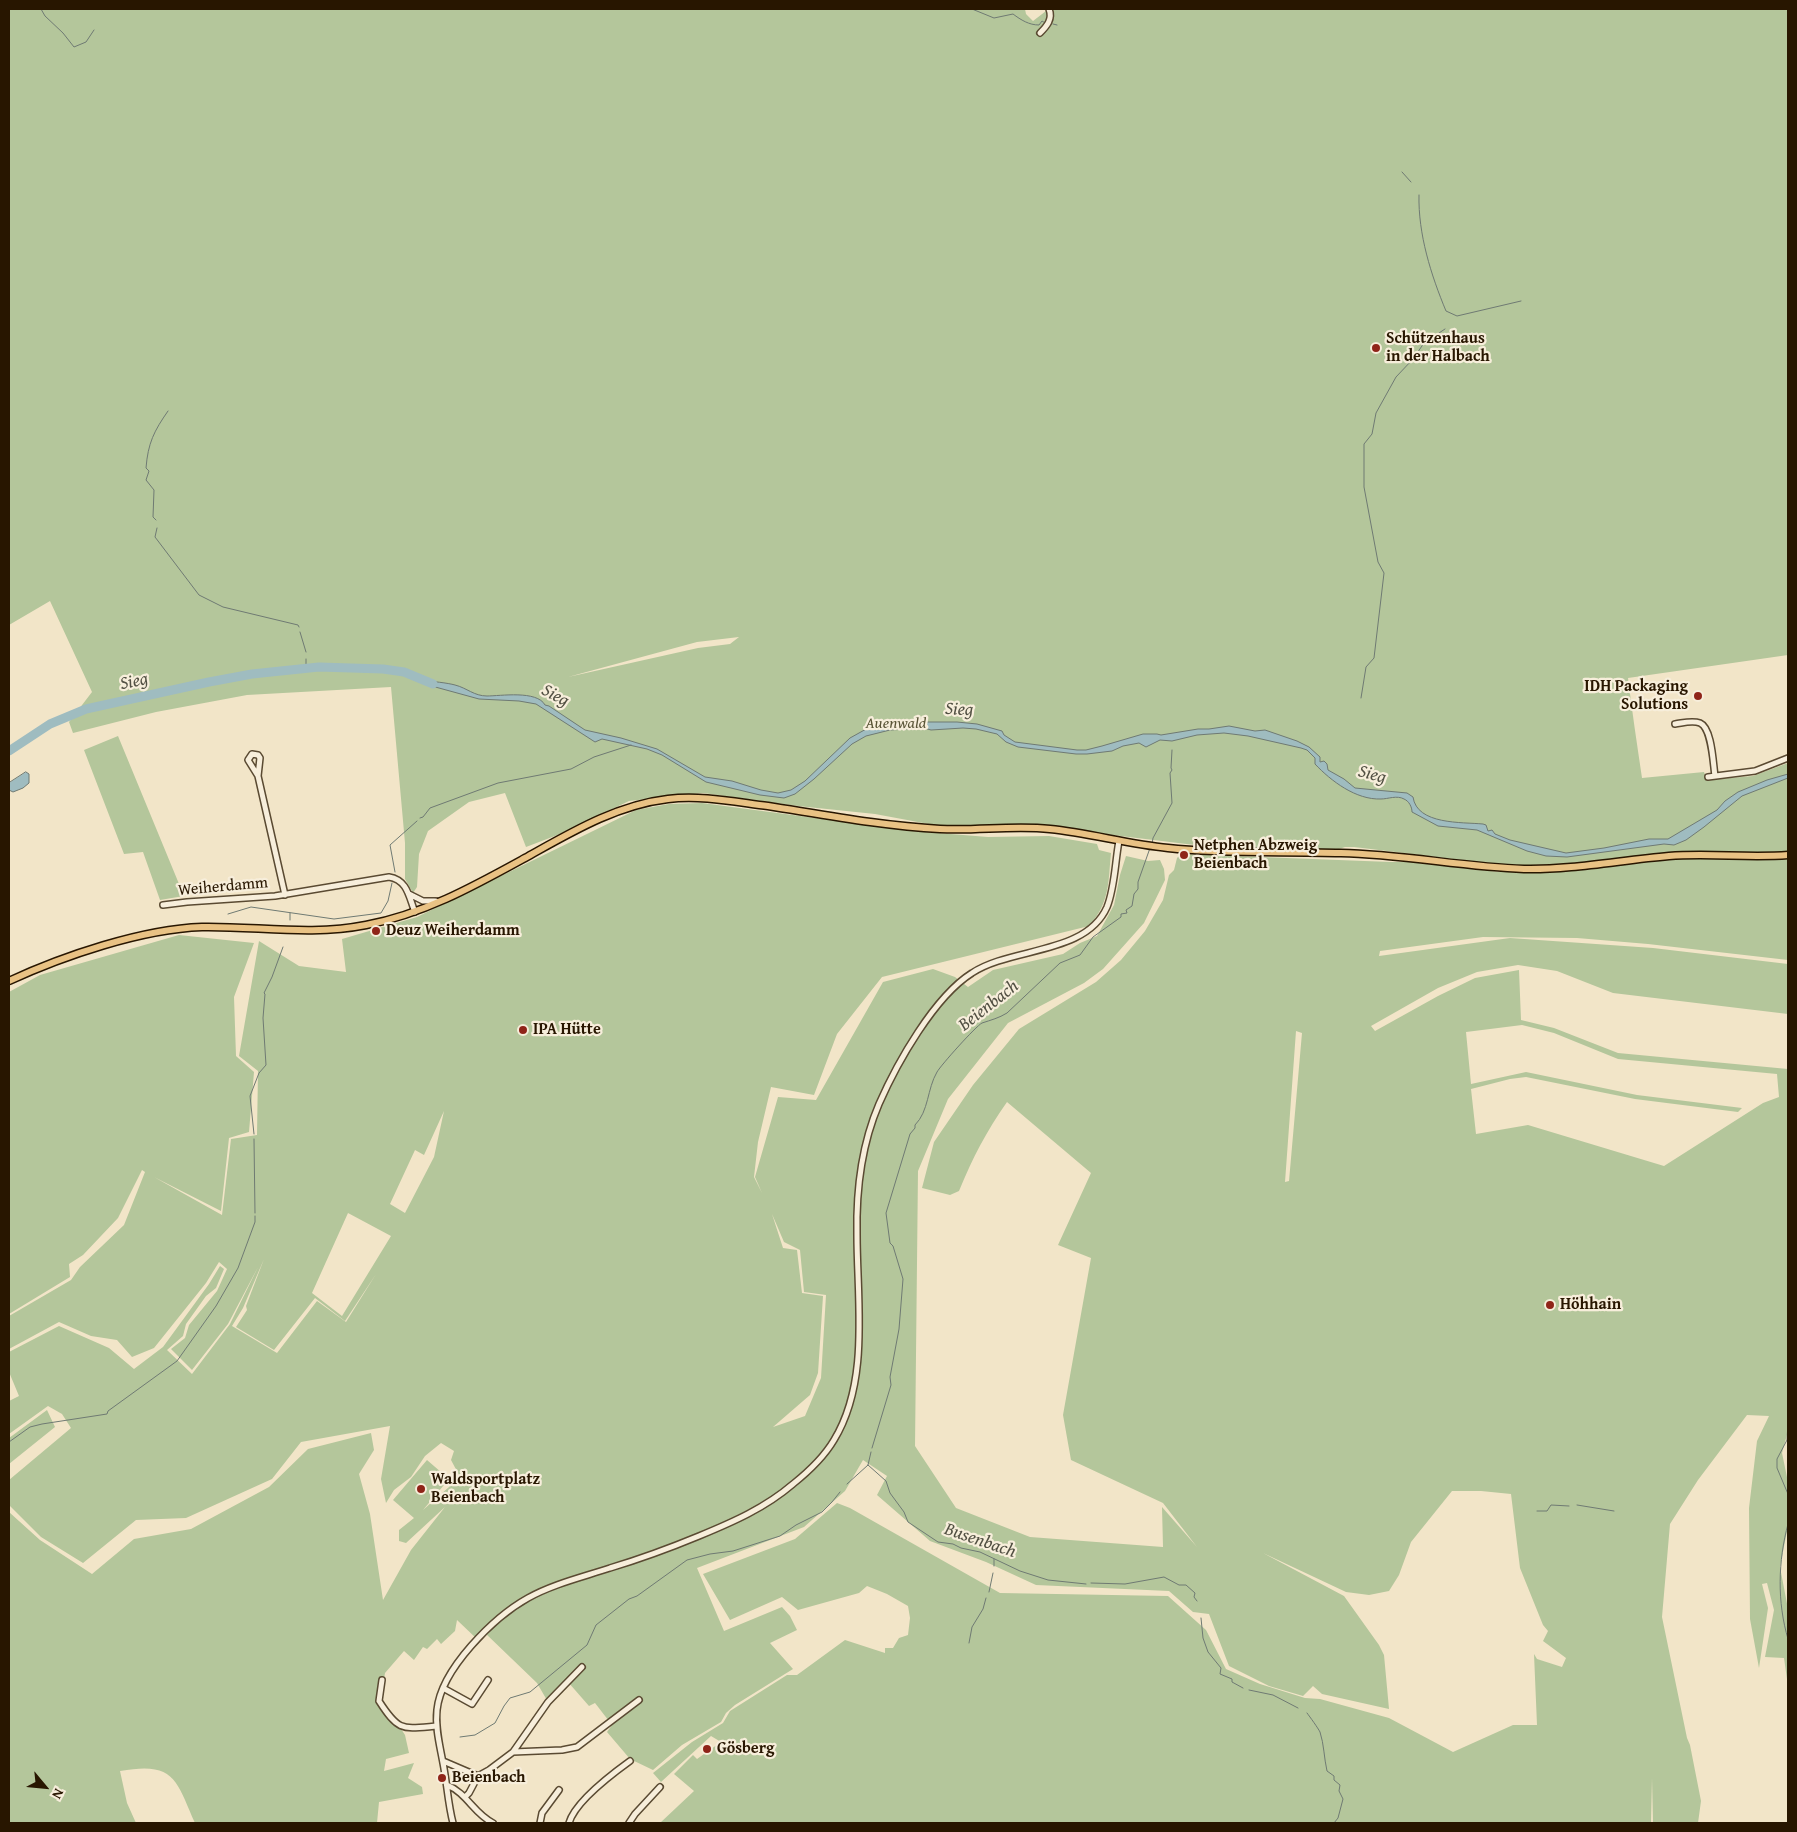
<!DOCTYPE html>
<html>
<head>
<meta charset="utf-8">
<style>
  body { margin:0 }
  #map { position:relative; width:1797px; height:1832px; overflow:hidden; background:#f2e5c8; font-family:"Gentium Book Plus",serif }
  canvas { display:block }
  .frame { position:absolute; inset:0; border:10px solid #281600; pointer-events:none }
  .north { position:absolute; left:20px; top:1762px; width:50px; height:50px; -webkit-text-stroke:4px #f7eedb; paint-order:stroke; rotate:118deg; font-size:14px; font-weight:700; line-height:20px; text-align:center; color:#281600 }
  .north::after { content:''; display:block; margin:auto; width:18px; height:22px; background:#281600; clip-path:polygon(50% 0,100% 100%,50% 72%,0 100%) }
</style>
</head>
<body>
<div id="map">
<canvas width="1797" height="1832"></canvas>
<div class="frame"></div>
<div class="north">N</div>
</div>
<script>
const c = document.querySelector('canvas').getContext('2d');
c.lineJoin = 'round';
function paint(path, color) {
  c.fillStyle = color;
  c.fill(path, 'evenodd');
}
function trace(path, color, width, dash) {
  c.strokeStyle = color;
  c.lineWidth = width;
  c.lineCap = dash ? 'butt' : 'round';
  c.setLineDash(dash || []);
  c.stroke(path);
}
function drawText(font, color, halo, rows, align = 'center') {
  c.font = font + ' "Gentium Book Plus",serif';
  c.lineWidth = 4.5;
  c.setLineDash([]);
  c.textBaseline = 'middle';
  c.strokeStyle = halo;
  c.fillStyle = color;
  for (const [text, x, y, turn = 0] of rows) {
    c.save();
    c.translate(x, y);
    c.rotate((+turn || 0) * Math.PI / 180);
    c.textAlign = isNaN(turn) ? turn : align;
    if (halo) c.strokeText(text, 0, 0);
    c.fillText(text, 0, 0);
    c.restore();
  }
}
paint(new Path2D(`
  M9 9H1025L1026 14 1033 21 1046 11V9H1788V655L1628 678C1632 711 1637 744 1642 778L1704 772 1707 780 1753 776 1788 763V960L1648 944 1577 938 1483 937 1380 951 1379 956 1510 938 1653 948 1788 964V1014L1613 993 1557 971 1518 965 1477 972 1438 988 1371 1026 1375 1031 1438 996 1475 978 1519 970 1521 1020 1554 1028 1618 1053 1788 1069V1431L1782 1453 1788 1482V1526L1780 1567 1788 1609V1686L1784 1658 1765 1657 1774 1610 1767 1583 1762 1584 1768 1608 1759 1668 1750 1619 1749 1508 1757 1441 1769 1416 1747 1415 1698 1480 1670 1524 1662 1617 1687 1738 1690 1745 1701 1801 1698 1823H1653L1652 1778 1651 1823H660L694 1791 674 1774 693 1755 697 1759 721 1742 711 1736 661 1782 653 1773 692 1742 723 1723 730 1711 787 1675H797L845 1640 885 1653V1648H893L899 1638 908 1635 910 1618 908 1606 887 1594 867 1586 859 1593 798 1610 782 1597 730 1620 703 1574 795 1539 837 1503 850 1508 1000 1593 1168 1596 1206 1630 1226 1669 1260 1684 1305 1698 1320 1699 1389 1718 1453 1752 1513 1725H1537L1534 1654 1537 1659 1562 1667 1566 1658 1543 1641 1548 1631 1543 1625 1520 1568 1511 1494 1481 1491H1452L1411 1542 1399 1575 1389 1591 1369 1595 1346 1592 1263 1553 1344 1596 1379 1645 1384 1655 1389 1709 1322 1694 1313 1686 1303 1696 1269 1686 1229 1666 1209 1614 1193 1612 1169 1591 1036 1585 986 1562 930 1541 877 1495 887 1476 863 1460 845 1491 804 1527 697 1568 724 1631 782 1607 790 1616 797 1630 770 1643 793 1669 735 1705 726 1713 721 1722 682 1745 653 1770 630 1759 607 1732 612 1725 595 1703 589 1706 568 1682 548 1702 537 1683 485 1633 478 1640 457 1620 455 1631 441 1644 437 1639 427 1649 423 1647 414 1660 404 1651 385 1673 381 1698 405 1735 409 1753 386 1759 384 1771 414 1763 408 1778 422 1787 423 1794 379 1802 377 1823H195C176 1780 175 1761 120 1771L127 1803 136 1823H9V1512L40 1540 92 1574 134 1539 191 1529 269 1487 308 1449 371 1433 374 1450 359 1474 370 1514 383 1600 411 1550 445 1507 406 1543 399 1541V1530L414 1518 393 1500 427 1460 449 1479 423 1510 449 1487 459 1475 451 1460 454 1451 441 1443 425 1456 411 1477 394 1490 386 1503 381 1479 390 1426 301 1442 272 1479 186 1518 136 1520 83 1563 41 1537 9 1505V1480L71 1428 62 1414 48 1406 9 1434V1401L19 1396 9 1372V1352L59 1326 109 1348 134 1369 163 1347 209 1284 220 1266 224 1269 216 1288 206 1296 186 1324 183 1336 167 1350 192 1374 230 1324 258 1267 228 1324 192 1370 171 1349 185 1338 189 1325 217 1291 227 1269 219 1262 206 1283 154 1348 132 1357 117 1340 91 1336 59 1322 9 1349V1316L71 1280 80 1267 124 1225 145 1172 142 1170 118 1218 83 1255 69 1264 70 1277 9 1314V992L40 975 179 935 254 943 234 997 236 1056 254 1072 249 1132 229 1138 221 1211 154 1177 222 1215 231 1139 257 1135 258 1071 239 1056 259 941 299 966 346 972 342 939 417 917 636 810 669 804 702 803 913 831 988 837 1049 836 1097 844 1099 850 1111 853C1108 883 1110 902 1089 926L882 977 837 1034 814 1095 771 1087 758 1142 754 1177 762 1193 755 1177 778 1097 816 1100 883 982 933 969 955 977 968 987 993 970 1063 954 1080 943 1097 936 1114 905 1120 875 1126 856 1148 861 1160 860 1164 869 1165 880 1144 923 1103 969 1084 983 1008 1023 948 1099 918 1171 915 1446 956 1508 1030 1537 1163 1547 1162 1507 1197 1547 1163 1503 1071 1460 1063 1415 1091 1258 1058 1245 1091 1173 1007 1102C986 1132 973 1157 959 1191L950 1195 922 1188 934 1142 973 1085 1019 1029 1096 982 1121 960 1145 931 1163 900 1169 875 1174 870 1177 858 1181 854 1391 862H1415L1499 872 1575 870V863L1511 866 1354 847H1345L1336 850 1211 847 1055 828 1021 825H934L875 814 798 806 703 793 629 801 560 834 526 847 505 793 469 802 428 831 419 854 417 887 413 893 405 879V843L391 687 247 695 156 712 73 733 69 722 92 692 50 601 9 625ZM739 637 730 644 698 648 568 677 697 642ZM1522 1025 1554 1033 1618 1059 1777 1074 1779 1097 1763 1103 1664 1166 1528 1125 1476 1134 1471 1089 1510 1079 1526 1077 1635 1099 1738 1112 1742 1108 1637 1095 1526 1072 1471 1084 1466 1032ZM1296 1031 1302 1033 1289 1181 1285 1182ZM444 1111 434 1157 405 1213 390 1204 415 1150 424 1155ZM348 1213 391 1236 342 1316 312 1293ZM772 1214 784 1242 800 1250 804 1292 826 1295 821 1378 805 1416 773 1427 810 1395 818 1373 823 1296 802 1293 797 1250 783 1248ZM264 1259 246 1306 247 1310 236 1327 274 1350 315 1298 345 1321 376 1274 346 1322 317 1301 277 1353 232 1326 243 1308Z
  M118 736 184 896 160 900 143 852 124 854 84 750Z
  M47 1410 55 1427 9 1464V1438Z`), '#b4c69b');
const water = new Path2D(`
  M424 681C431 681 448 683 455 685 467 688 474 696 487 696 500 696 537 690 545 705L549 706 585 730 621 738 657 749 705 777 732 781 761 790 778 793 791 790 805 781 850 738 868 728 908 722H957L977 724 1002 731 1004 735 1015 742 1077 750H1086L1102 746 1143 734H1157L1161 735 1198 729H1209L1229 726 1255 731 1265 730 1297 741 1309 747 1320 757V762L1324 761 1327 764 1328 770 1344 779 1355 788 1407 793 1413 797C1417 825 1462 822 1483 824L1486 825 1488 831 1492 830 1495 834 1510 840 1566 853 1604 848 1649 839H1668L1717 810 1725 801 1738 792 1767 780 1788 774V778L1742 796 1704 827 1686 840 1674 845 1664 844 1567 857 1546 856 1527 851 1477 830 1438 826 1412 812C1412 807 1409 801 1404 799 1397 795 1388 799 1381 799 1356 800 1331 781 1315 764V758L1307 750 1301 748 1248 736 1224 733 1197 735 1172 741 1160 740 1146 747 1139 743 1123 746 1112 751 1087 754H1076L1018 747 1006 742 997 734 976 729 963 728 931 730 924 728 890 730 866 736 852 744 814 779 795 794 784 798 760 795 706 782 662 755 647 749 602 739 595 742 536 704 519 701 479 699 428 685Z
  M26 772 29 774V783L23 788 13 792 9 790V783Z`);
paint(water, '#9fbcc0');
trace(water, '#6f7a73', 1);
trace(new Path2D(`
  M41 9 45 16 63 33 74 47 86 42 94 30
  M767 9H807
  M972 9 994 18 1013 14C1021 20 1029 25 1039 25L1042 21 1045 23
  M1053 24 1057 25
  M1402 172 1411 182
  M1419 195C1418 234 1431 275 1446 311L1457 316 1521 301
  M156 520 153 517 154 490 146 480 149 471 146 468C148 443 154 431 168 411
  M157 528 155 537 199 595 223 607 298 625 299 627
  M300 632 306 652
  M306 659V668
  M1361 698 1366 667 1374 658 1384 573 1378 562 1364 487V444L1372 434 1376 413 1396 377 1413 359 1424 343 1445 329
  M420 818 423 817 430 808 498 783 571 769 594 757 631 745
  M1152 844 1153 838 1172 803 1170 773 1172 770 1171 768 1172 750
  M395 872 390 845 417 821
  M228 914 251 907 334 919 381 913 388 901 392 883
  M290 920V913
  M254 1134 250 1096 259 1073 266 1065 263 1018 265 994 264 993 272 977 283 947
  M254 1139 255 1213
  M1788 1423 1787 1440 1777 1459V1468L1788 1494
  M9 1442 30 1427 42 1424 107 1414 108 1411 177 1361 216 1306 238 1268 255 1222V1216
  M872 1448 891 1385 890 1377 899 1329 903 1279 893 1246 890 1243 886 1213 910 1134 915 1128V1125C929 1111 927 1089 937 1072 941 1065 976 1026 982 1023 991 1020 999 1018 1007 1013L1060 963 1080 955 1093 937 1121 917V914L1127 913 1126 910 1132 906 1134 894 1138 889V882L1150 848
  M868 1465 886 1481 890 1493 904 1512 908 1522 938 1542 953 1544 961 1548 980 1552 1020 1571 1048 1580 1086 1584
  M847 1484 868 1465 871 1452
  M1577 1505 1614 1511
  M1537 1511H1547L1551 1505 1569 1506
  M1788 1524C1778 1561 1777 1602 1788 1639
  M994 1559V1566
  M1091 1583 1125 1584 1164 1577 1179 1585H1186L1195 1593 1194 1597 1197 1601
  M989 1592 993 1573
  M1201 1618 1203 1638 1208 1652 1221 1668 1220 1674 1232 1679V1682L1243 1688
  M969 1643 972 1627 983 1609 986 1598
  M1249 1690 1273 1695 1298 1708
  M1307 1713C1310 1717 1318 1728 1320 1732 1324 1744 1324 1758 1327 1771L1334 1776V1780L1340 1785 1339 1791 1343 1799 1338 1818 1334 1823
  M460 1737 475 1735 495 1723 504 1706 510 1698 530 1692 587 1645 596 1625 629 1599 637 1596 687 1560 710 1554 733 1551 780 1536 796 1525 822 1512 832 1502 840 1492`), '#6f7a73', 1);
trace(new Path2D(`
  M9 751 50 724 86 709 209 682 252 674 319 667 383 669 404 672 433 684`), '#9fbcc0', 9);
const minor = new Path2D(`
  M1040 33C1047 26 1053 19 1049 9
  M1675 724C1683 723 1692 720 1700 723 1712 728 1713 763 1715 776
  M258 776 248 760 252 754 258 755 260 758 258 776 285 895
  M1708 777 1755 771 1788 758
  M409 894 423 901H436
  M163 905 187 902 275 896 389 877C408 880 409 898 415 912
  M382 1680 379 1701C399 1732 402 1729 437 1726
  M443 1688 472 1704 488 1680
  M513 1752 548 1702 582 1667
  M443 1761 478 1776 489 1770 513 1752 562 1750 577 1747 639 1700
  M447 1785C467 1793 474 1814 493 1823
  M465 1797 469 1793 478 1776
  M453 1823C448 1804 447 1783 443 1763 440 1746 435 1728 437 1710 441 1669 494 1617 528 1598 553 1584 583 1577 610 1568 640 1559 670 1548 699 1536 733 1522 765 1508 793 1484 808 1472 824 1457 834 1440 870 1381 857 1301 857 1235 856 1189 861 1146 879 1104 897 1063 934 997 972 973 1011 947 1086 955 1107 907 1115 887 1115 862 1119 841
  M540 1823 542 1813 559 1790
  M569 1823C575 1802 612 1774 630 1761
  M629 1823 635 1814 660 1787`);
const major = new Path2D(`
  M9 981C63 956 142 929 202 927 257 926 311 936 366 925 424 914 474 886 525 858 570 833 616 805 668 799 701 795 735 802 768 806 825 815 883 826 940 829 977 831 1014 825 1050 829 1089 833 1128 844 1168 848 1225 854 1283 851 1341 853 1402 854 1463 867 1524 869 1572 870 1621 860 1669 856 1709 853 1749 858 1788 855`);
trace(minor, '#5a4a32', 8);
trace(major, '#281600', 9);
trace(minor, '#f7eedb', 5);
trace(major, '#e9c284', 6);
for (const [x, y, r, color] of [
  [1376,348,5,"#8f2418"],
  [1698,696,5,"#8f2418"],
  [1184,855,5,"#8f2418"],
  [376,931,5,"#8f2418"],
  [523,1030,5,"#8f2418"],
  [1550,1305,5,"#8f2418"],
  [421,1489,5,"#8f2418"],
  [707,1749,5,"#8f2418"],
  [442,1778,5,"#8f2418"]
]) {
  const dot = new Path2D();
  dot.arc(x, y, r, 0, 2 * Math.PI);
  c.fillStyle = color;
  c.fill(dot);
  trace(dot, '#f7eedb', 2);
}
drawText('bold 16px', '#281600', '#f7eedb', [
  ["Schützenhaus",1386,339],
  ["in der Halbach",1386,357],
  ["IDH Packaging",1688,687,"right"],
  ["Solutions",1688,705,"right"],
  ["Netphen Abzweig",1194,846],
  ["Beienbach",1194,864],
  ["Deuz Weiherdamm",386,931],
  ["IPA Hütte",533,1030],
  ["Höhhain",1560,1305],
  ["Waldsportplatz",431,1480],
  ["Beienbach",431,1498],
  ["Gösberg",717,1749],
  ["Beienbach",452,1778]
], 'left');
drawText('italic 16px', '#595436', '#f7eedb', [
  ["Auenwald",896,724]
]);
drawText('16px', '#281600', '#f7eedb', [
  ["Weiherdamm",223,887,-5]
]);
drawText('italic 18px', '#525043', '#f7eedb', [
  ["Sieg",134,682,-12],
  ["Sieg",555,696,28],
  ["Sieg",959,710,3],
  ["Sieg",1372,775,15],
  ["Beienbach",989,1006,-38],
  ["Busenbach",980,1541,19]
]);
</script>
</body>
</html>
